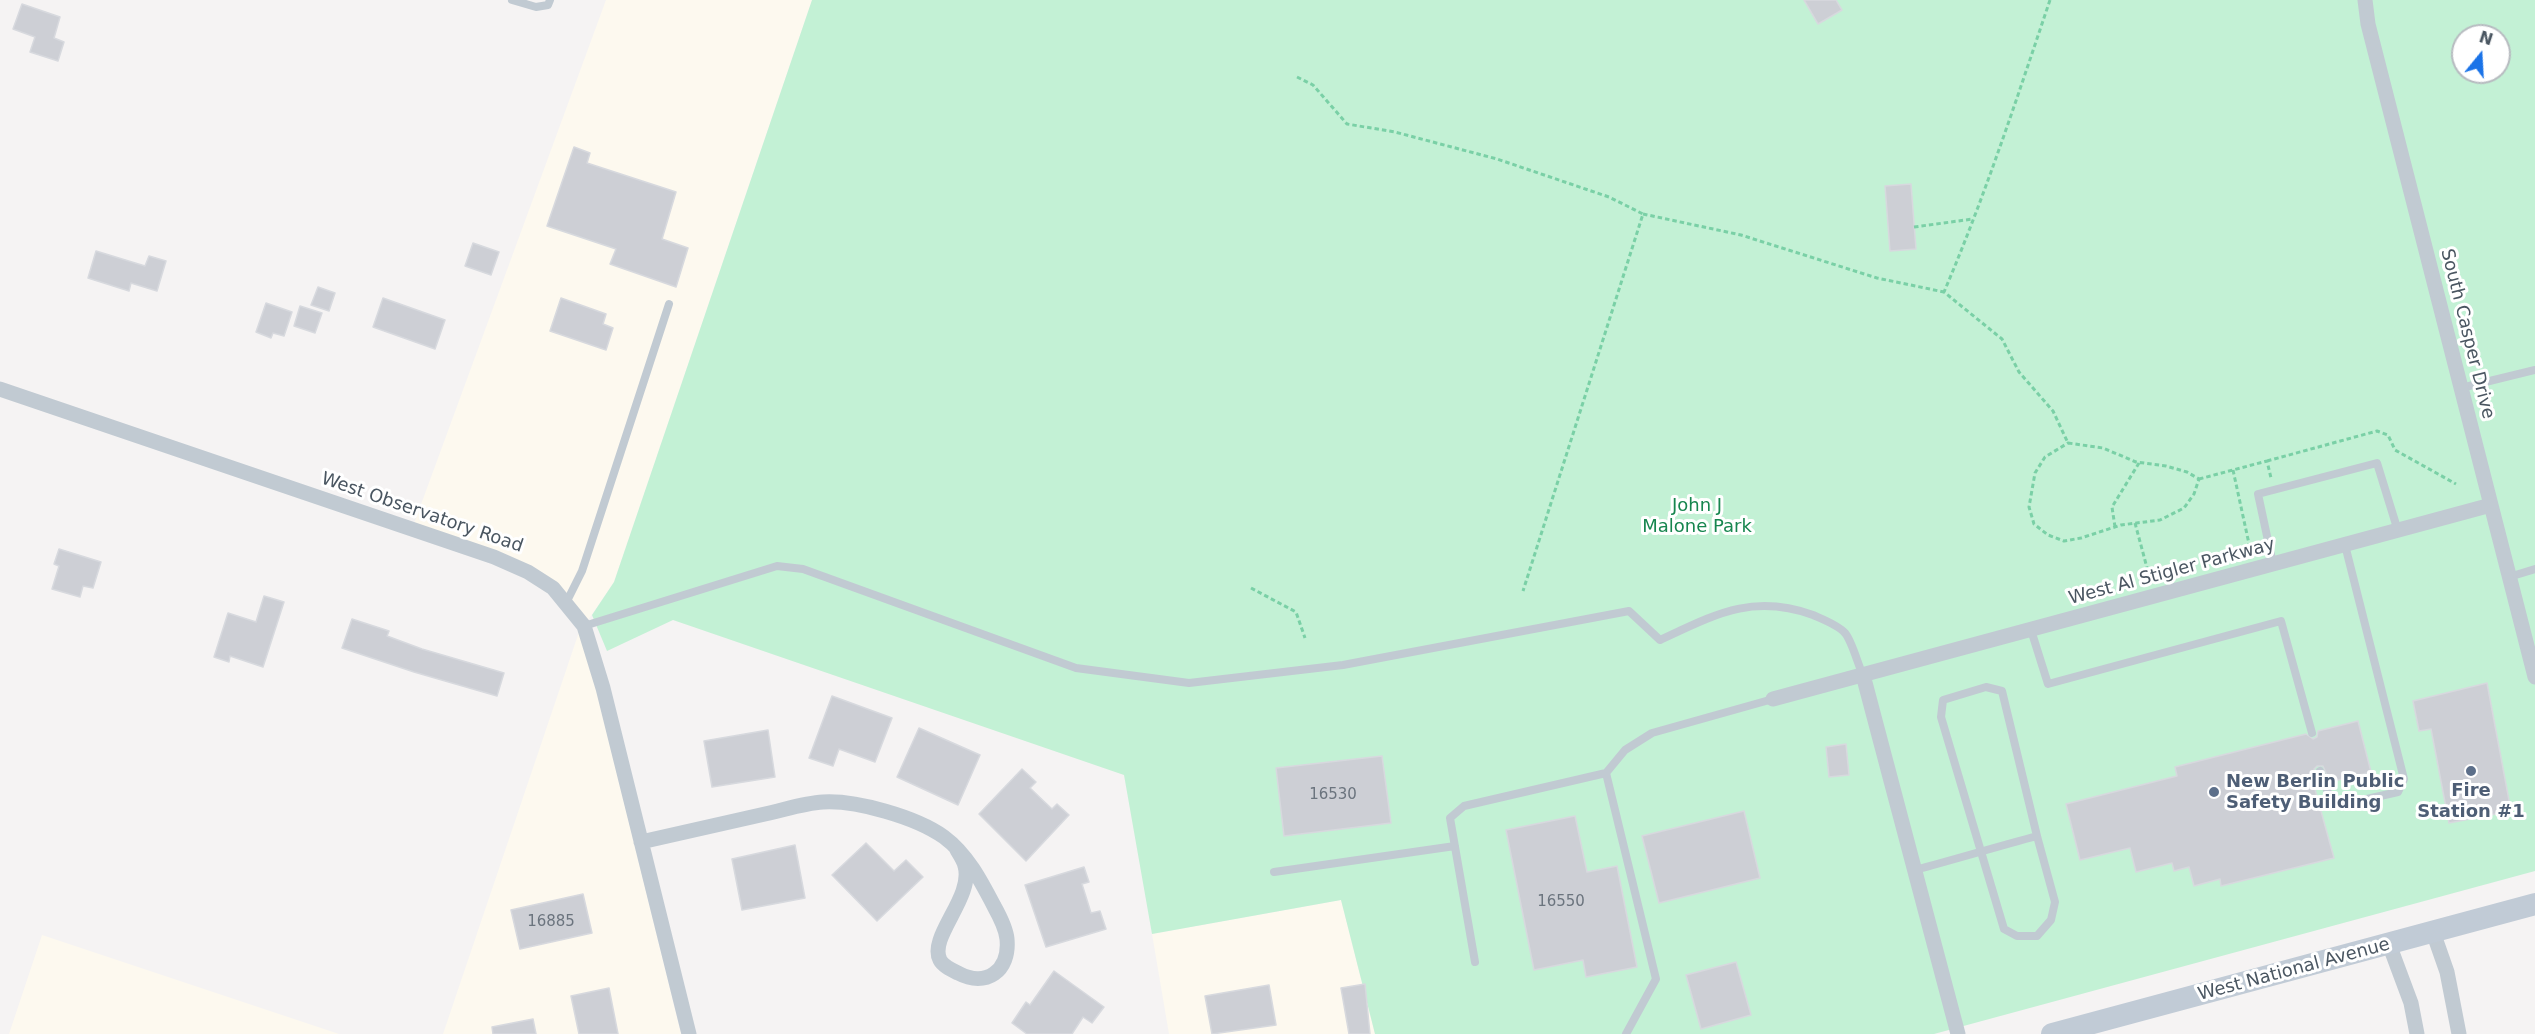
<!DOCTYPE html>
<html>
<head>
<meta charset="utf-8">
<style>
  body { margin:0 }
  #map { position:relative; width:2535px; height:1034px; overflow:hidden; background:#f5f3f3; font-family:"DejaVu Sans",sans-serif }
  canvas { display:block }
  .north { position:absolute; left:2451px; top:24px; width:60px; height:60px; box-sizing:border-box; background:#fff; border:2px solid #b7bbc0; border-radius:50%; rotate:18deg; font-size:16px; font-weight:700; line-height:24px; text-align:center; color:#4a5661 }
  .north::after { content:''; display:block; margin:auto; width:21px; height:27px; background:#1a73e8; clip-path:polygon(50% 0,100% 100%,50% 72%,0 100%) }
</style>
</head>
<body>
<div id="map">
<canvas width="2535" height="1034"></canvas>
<div class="north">N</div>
</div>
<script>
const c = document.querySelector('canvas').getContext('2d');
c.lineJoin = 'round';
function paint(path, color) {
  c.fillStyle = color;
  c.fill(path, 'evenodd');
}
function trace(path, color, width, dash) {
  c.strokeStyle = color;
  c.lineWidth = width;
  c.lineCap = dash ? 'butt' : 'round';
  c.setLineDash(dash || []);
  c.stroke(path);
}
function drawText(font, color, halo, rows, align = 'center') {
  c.font = font + ' "DejaVu Sans",sans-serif';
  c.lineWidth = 6;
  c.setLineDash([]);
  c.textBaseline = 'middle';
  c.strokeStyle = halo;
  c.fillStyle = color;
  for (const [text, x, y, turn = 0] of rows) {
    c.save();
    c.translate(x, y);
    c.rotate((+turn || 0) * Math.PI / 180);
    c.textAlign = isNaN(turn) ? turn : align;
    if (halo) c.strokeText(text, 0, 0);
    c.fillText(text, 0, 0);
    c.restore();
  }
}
paint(new Path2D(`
  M606 0H812L614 582 584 626 553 588 412 529Z
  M579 632 589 660 681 1034H443Z
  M1341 900 1375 1034H1169L1152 934Z
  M42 935 339 1034H9Z`), '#fdf9ef');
paint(new Path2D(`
  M812 0H2535V871L1934 1034H1375L1341 900 1152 934 1124 775 673 620 607 651 592 615 614 582ZM2463 36H2499V72H2463Z`), '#c3f1d5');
const building = new Path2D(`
  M1804 0H1836L1842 10 1818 24Z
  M22 4 60 17 54 38 64 42 58 61 30 52 35 37 13 29Z
  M574 147 590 153 587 163 676 192 662 239 688 248 676 287 610 264 616 249 547 226Z
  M1911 184 1916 249 1890 251 1885 186Z
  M473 243 499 252 491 275 465 266Z
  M96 251 145 266 149 256 166 261 157 291 131 283 129 291 88 278Z
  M318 287 335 293 329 311 311 305Z
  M383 298 445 320 435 349 373 327Z
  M561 298 606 314 603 324 613 328 606 350 550 331Z
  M266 303 292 312 284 336 273 333 271 338 256 332Z
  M300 306 322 313 315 333 294 326Z
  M59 549 101 562 93 588 83 586 80 597 52 589 59 566 54 564Z
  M264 596 284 602 263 667 230 656 229 662 214 657 228 613 256 622Z
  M352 619 389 631 387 636 422 649 504 673 497 696 414 672 342 648Z
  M2487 683 2511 811 2449 823 2431 729 2419 731 2413 701Z
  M832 696 892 718 875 762 839 749 833 766 809 758Z
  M2358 721 2371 772 2330 782 2323 766H2317L2314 769 2319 785 2314 786 2334 858 2221 886 2220 879 2194 886 2189 867 2174 871 2172 863 2136 872 2130 848 2080 860 2066 804 2177 776 2175 767 2306 734 2313 739 2317 737 2318 731Z
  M919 728 980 755 958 805 897 777Z
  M768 730 775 777 712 787 704 741Z
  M1846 744 1849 775 1829 777 1826 747Z
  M1382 756 1391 823 1284 836 1276 768Z
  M1022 769 1036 782 1030 788 1052 809 1057 804 1069 815 1026 861 979 814Z
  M1744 811 1760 878 1659 903 1642 836Z
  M1575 816 1587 872 1617 866 1637 967 1586 977 1583 960 1534 970 1506 830Z
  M866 843 894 871 906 860 923 877 877 921 832 875Z
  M795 845 805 898 742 910 732 859Z
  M1084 867 1089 882 1082 884 1091 913 1100 911 1106 929 1046 947 1025 885Z
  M583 894 592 933 520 949 511 910Z
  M1736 962 1751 1015 1701 1029 1686 975Z
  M1054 971 1104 1007 1092 1023 1083 1017 1072 1034H1027L1012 1023 1026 1002 1030 1005Z
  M1365 984 1370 1034H1349L1341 988Z
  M1269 985 1276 1025 1212 1034 1205 996Z
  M609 988 618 1034H579L571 996Z
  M533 1019 536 1034H493L492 1027Z`);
paint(building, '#cdcfd5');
trace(building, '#d7d9de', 1.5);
trace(new Path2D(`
  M2050 0C2017 98 1985 196 1944 292L2002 339 2019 372 2053 411 2068 443
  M1297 77 1313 85 1347 124 1395 132 1497 159 1609 197 1643 214 1523 591
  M1643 214 1741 235 1877 278 1944 292
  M1914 227 1973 219
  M2068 443 2103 448 2136 462 2166 466 2187 472 2199 479 2194 494 2184 508 2160 520 2121 525 2081 538 2064 541 2048 535 2034 524 2029 507 2035 473 2045 457Z
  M2267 461 2377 431 2388 435 2395 450 2456 484
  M2233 470 2251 553
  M2199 479 2267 461 2271 478
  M2135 523 2150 579
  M2115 527 2112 507 2139 463
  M1251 588 1296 612 1305 638`), '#7ad0a6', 3, [4.5, 3]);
trace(new Path2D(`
  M512 0 536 7 548 5 550 0
  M2461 388 2535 370
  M2273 564 2258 494 2377 463 2398 531
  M2509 577 2535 569
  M566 603 582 571 669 304
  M584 626 777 566 803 569 1076 668 1189 683 1343 665 1629 611 1660 640C1714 615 1752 593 1813 615 1822 619 1838 625 1845 633 1852 641 1858 665 1863 675
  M2031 630 2048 684 2281 621 2312 733
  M2320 771 2330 798 2349 803 2398 792 2404 779 2345 545
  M1915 870C1956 859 1996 847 2037 836L2002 691 1986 687 1943 700 1941 717 2004 929 2017 936H2037L2051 920 2055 902 2037 836
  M1274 872 1455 846
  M1475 962 1450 818 1464 806 1606 773
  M1626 1034 1656 979 1606 773 1625 750 1652 733 1773 699`), '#c1cad2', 8);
trace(new Path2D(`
  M2365 0 2368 24 2535 677
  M0 389 494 557 528 572 553 588 584 626 603 688 689 1034
  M1863 675 1958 1034
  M1773 699 2491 505
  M641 842C682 833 724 823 765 814 784 810 804 803 823 802 856 800 916 817 944 837 967 854 981 881 994 906 999 915 1006 928 1007 939 1010 971 986 988 958 973 952 970 943 966 940 960 928 937 974 897 965 866 964 861 960 855 957 850
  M2433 932 2447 972 2459 1034
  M2389 944 2411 1003 2417 1034`), '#c1cad2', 15);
trace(new Path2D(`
  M2052 1034 2535 904`), '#c1cbd6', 22);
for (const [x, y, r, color] of [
  [2471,771,6,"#5c6f8a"],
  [2214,792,6,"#5c6f8a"]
]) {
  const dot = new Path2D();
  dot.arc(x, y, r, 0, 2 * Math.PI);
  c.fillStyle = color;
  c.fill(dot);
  trace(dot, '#fff', 2);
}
drawText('15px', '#6b747e', null, [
  ["16530",1333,795],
  ["16550",1561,902],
  ["16885",551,922]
]);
drawText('18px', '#4a5661', '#fff', [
  ["South Casper Drive",2467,334,76],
  ["West Observatory Road",422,513,19],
  ["West Al Stigler Parkway",2172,572,-15],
  ["West National Avenue",2294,970,-15]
]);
drawText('18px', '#17864f', '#fff', [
  ["John J",1697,506],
  ["Malone Park",1697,527]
]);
drawText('bold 18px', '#4e5e75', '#fff', [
  ["New Berlin Public",2226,782],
  ["Safety Building",2226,803],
  ["Fire",2471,791,"center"],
  ["Station #1",2471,812,"center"]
], 'left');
</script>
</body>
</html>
